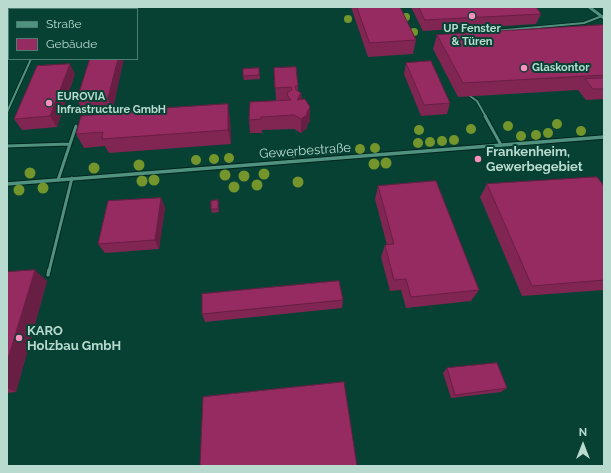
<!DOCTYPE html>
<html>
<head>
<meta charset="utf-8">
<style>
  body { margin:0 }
  #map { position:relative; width:611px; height:473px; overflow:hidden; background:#074134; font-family:Raleway,sans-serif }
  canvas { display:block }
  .frame { position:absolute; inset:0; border:8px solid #b9dacf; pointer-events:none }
  .legend { position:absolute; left:8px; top:8px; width:130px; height:52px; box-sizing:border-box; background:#074134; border:1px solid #4e7e72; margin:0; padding:5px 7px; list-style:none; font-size:12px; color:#b9dacf }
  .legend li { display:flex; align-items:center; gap:8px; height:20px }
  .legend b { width:20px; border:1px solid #4e7e72 }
  .north { position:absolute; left:563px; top:425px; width:40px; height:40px; -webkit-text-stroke:3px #074134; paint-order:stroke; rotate:0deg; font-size:11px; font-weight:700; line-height:16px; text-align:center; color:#b9dacf }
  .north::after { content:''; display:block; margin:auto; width:14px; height:18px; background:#b9dacf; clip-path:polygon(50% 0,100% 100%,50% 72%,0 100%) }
</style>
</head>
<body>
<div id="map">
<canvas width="611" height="473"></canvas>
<div class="frame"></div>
<ul class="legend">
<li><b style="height:5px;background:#4f927f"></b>Straße</li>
<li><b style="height:11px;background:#962b61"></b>Gebäude</li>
</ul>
<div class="north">N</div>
</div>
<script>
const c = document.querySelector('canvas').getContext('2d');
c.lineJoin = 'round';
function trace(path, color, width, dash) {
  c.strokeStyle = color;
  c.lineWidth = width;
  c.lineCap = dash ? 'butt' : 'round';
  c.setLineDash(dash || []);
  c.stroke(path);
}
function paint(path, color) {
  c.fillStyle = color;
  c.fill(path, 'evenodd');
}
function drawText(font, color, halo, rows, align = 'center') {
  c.font = font + ' Raleway,sans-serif';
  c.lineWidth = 4;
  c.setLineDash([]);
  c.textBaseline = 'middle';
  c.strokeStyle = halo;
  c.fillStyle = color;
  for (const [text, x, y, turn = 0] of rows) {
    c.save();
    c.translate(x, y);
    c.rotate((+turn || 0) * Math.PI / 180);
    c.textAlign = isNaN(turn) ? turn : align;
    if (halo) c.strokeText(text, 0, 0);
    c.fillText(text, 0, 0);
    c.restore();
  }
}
const serviceFar2 = new Path2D(`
  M483 32 584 23 602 16
  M470 96 477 101 486 117
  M7 112 31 59`);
const serviceFar1 = new Path2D(`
  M485 116 501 145
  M7 146 69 144
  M58 180 76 126
  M49 271 72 178`);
const service = new Path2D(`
  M48 275 49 270`);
const minorFar1 = new Path2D(`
  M589 7 604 18
  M20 9 21 7
  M7 32 9 28`);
const minor = new Path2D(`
  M7 184 604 137`);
trace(serviceFar2, '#00251c', 3.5);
trace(serviceFar1, '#00251c', 5);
trace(service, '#00251c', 5.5);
trace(minorFar1, '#00251c', 4.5);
trace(minor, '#00251c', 5.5);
trace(serviceFar2, '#4f927f', 2);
trace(serviceFar1, '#4f927f', 3);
trace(service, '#4f927f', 3.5);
trace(minorFar1, '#4f927f', 3);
trace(minor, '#4f927f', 3.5);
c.fillStyle = '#74942c';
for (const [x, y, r] of [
  [406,17,4],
  [348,19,4],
  [414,32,4],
  [557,124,5],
  [508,126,5],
  [471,129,5],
  [419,130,5],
  [581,131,5],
  [548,133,5],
  [536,135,5],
  [521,136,5],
  [454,140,5],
  [442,141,5],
  [430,142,5],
  [418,143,5],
  [375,148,5],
  [360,149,5],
  [293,153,5],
  [229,158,5],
  [214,159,5],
  [196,160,5],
  [386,163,5.5],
  [374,164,5.5],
  [139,165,5.5],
  [94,168,5.5],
  [30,173,5.5],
  [264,174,5.5],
  [225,175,5.5],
  [244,176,5.5],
  [154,180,5.5],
  [142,181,5.5],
  [298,182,5.5],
  [257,185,5.5],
  [234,187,5.5],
  [43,188,5.5],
  [19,190,5.5]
]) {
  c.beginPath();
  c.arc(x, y, r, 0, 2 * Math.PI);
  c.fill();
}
paint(new Path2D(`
  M351 7H400L416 40 413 54 368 57Z
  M411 7H536L541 14 536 24 423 31Z
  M604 25V99L586 100 578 90 458 97 433 49 437 35Z
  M90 59 113 109 83 111 77 100Z
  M406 63 450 103 447 114 421 116 404 74Z
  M259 68 260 79 244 80 243 76Z
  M274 68 298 86V91L301 93 302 99 310 121 307 125V128L301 133 294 129 262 130V133H250L249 120 276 100Z
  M75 74 57 127 22 130 14 119Z
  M230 118 231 144 109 153 105 146 84 148 76 134Z
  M487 184 604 186V290L522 296 480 197Z
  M378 186 479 290 471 301 406 308 401 290 390 291 381 257 385 245H387L375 199Z
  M161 198 165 208 159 249 105 253 98 244Z
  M218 200 219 204V212L212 213 211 209Z
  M7 272 47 281 16 392 7 393Z
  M343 300 342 308 205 322 202 314Z
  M447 368 507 388 501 392 451 398 443 373Z`), '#812553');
paint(new Path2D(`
  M118 59H124L113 109 108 98Z
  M70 64 75 74 57 127 50 116Z
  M301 93 302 107 297 100Z
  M228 104 230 118 231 144 228 130Z
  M310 107V121L307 125V128L301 133V119Z
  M161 198 165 208 159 249 155 240Z
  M218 200 219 204V212L218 209Z
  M35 270 47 281 16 392 7 388V362Z`), '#691e44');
const building = new Path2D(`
  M357 7H400L416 40 370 43Z
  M419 7H536L541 14 425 20Z
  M604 25V75L463 83 437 35Z
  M90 59H118L108 98 77 100Z
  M431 61 450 103 424 105 406 63Z
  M70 64 50 116 14 119 37 66Z
  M296 67 298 86H295L296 90 301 93 297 100 305 99 310 107 307 112V115L301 119 294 115 261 117V119L249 120 250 102 291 100 287 95 288 92 292 90 291 87 275 88 274 68Z
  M259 68V75L243 76V69Z
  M604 78V89H593L585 79Z
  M228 104V130L102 139 103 132 76 134 81 116 107 114 108 112Z
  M597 177 604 186V280L532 286 487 184Z
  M436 181 479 290 411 297 406 279 394 280 385 245 394 244 378 186Z
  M161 198 155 240 98 244 108 201Z
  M218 200V209H211V201Z
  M35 270 7 362V272Z
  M339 281 343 300 202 314V294Z
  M497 363 507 388 455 395 447 368Z
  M344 382 357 466H200L203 397Z`);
paint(building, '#962b61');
trace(building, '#691e44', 1);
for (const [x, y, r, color] of [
  [472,16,4,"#fd8ebe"],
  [524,68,4,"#fd8ebe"],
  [49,103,4,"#fd8ebe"],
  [478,159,4,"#fd8ebe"],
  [19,338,4,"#fd8ebe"]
]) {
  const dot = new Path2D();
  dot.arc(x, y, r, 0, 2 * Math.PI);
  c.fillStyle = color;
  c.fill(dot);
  trace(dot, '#074134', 1.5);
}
drawText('bold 11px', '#b9dacf', '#074134', [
  ["UP Fenster",472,29,"center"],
  ["& Türen",472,42,"center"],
  ["Glaskontor",532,68],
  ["EUROVIA",57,97],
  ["Infrastructure GmbH",57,110]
], 'left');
drawText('13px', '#b9dacf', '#074134', [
  ["Gewerbestraße",305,151,-4]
]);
drawText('bold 13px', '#b9dacf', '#074134', [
  ["Frankenheim,",486,152],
  ["Gewerbegebiet",486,167],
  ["KARO",27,331],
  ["Holzbau GmbH",27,346]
], 'left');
</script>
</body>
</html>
